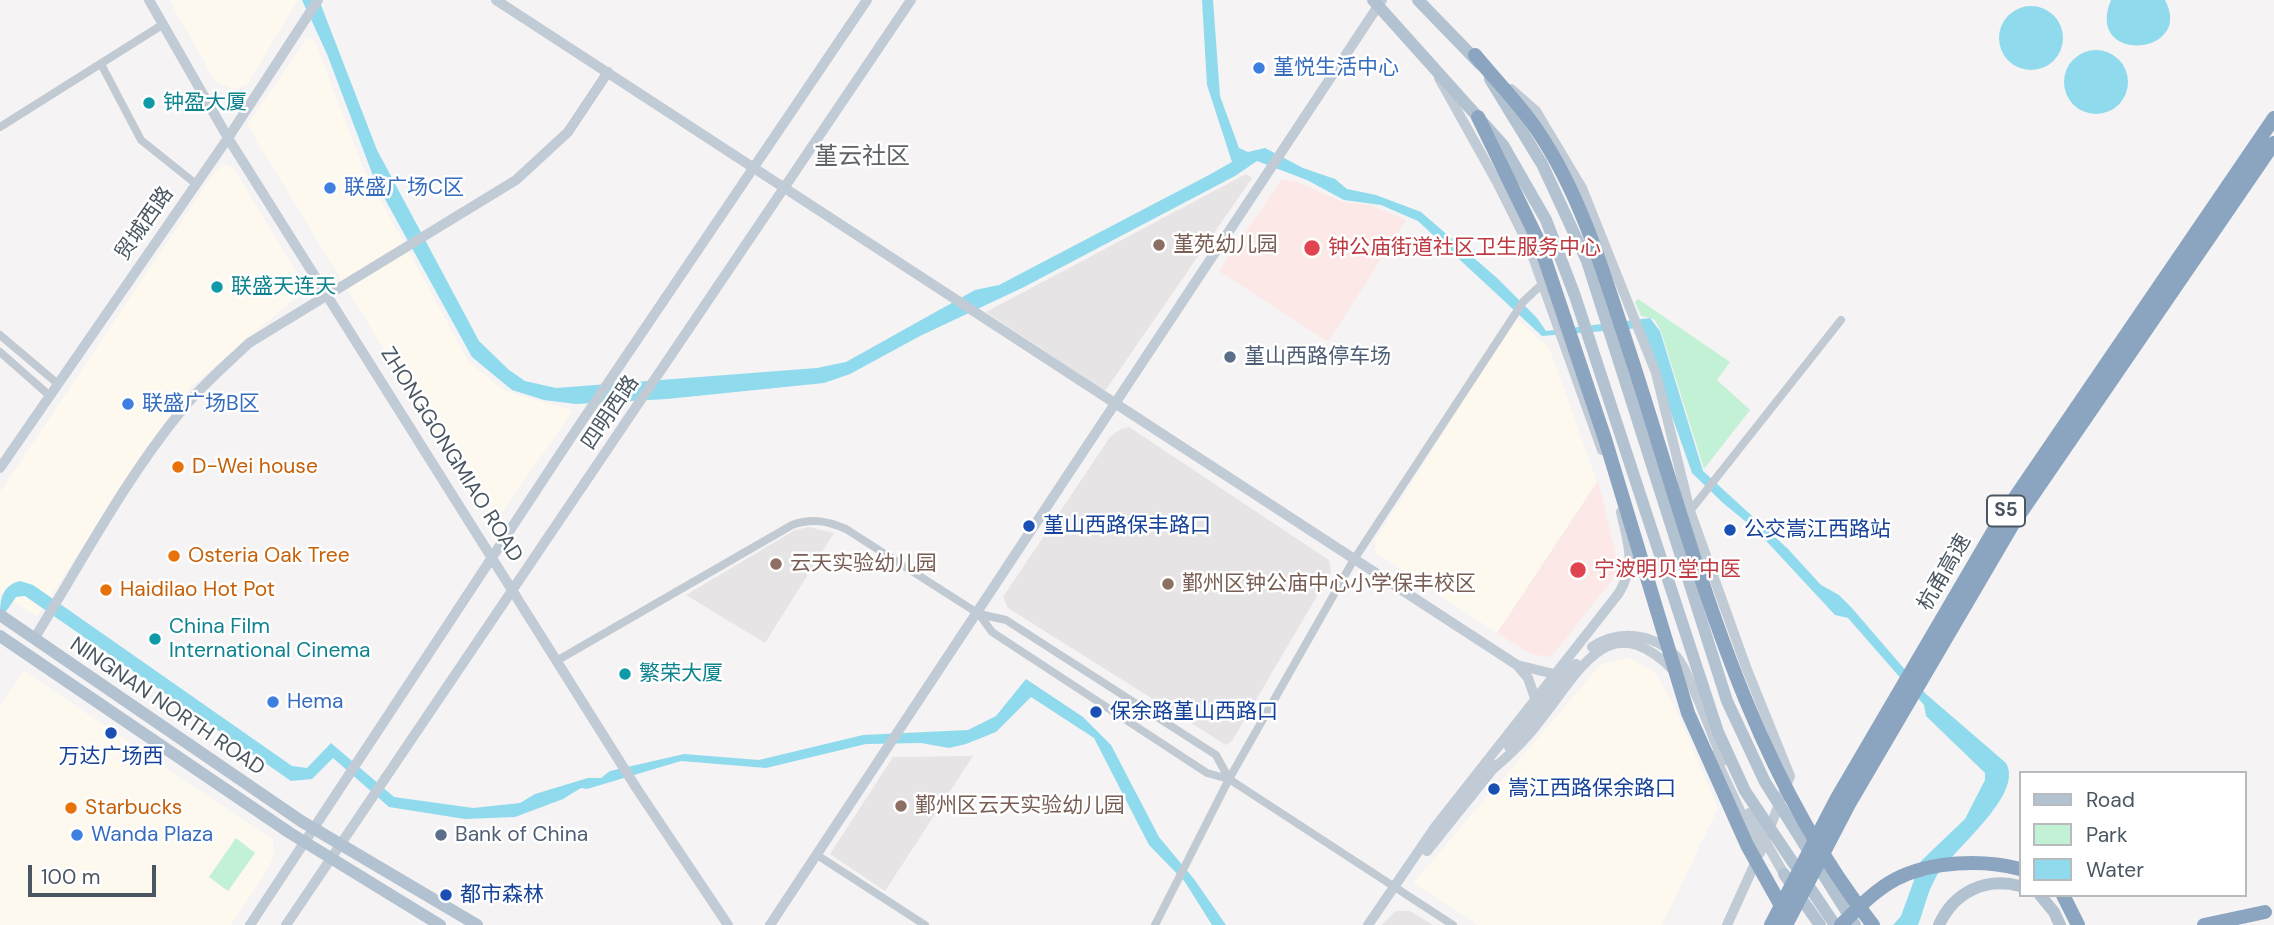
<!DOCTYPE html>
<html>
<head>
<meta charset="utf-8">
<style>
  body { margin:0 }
  #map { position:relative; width:2274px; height:925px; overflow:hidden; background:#f5f3f3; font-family:"DM Sans",sans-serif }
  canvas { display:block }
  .legend { position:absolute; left:2019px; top:771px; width:228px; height:126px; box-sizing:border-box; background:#fff; border:2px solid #b7bbc0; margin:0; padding:9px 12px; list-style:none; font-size:21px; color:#4a5661 }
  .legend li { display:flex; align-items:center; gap:14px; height:35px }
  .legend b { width:35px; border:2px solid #b7bbc0 }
  .scale { position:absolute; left:28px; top:865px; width:128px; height:32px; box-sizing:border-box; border:4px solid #4a5661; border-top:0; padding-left:9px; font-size:21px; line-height:24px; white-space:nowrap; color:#4a5661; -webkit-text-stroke:5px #fff; paint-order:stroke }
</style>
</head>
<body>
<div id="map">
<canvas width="2274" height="925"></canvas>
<ul class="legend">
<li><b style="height:9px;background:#b3c2d1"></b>Road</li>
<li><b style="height:19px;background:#c3f1d5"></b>Park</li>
<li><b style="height:19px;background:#90daee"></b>Water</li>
</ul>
<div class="scale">100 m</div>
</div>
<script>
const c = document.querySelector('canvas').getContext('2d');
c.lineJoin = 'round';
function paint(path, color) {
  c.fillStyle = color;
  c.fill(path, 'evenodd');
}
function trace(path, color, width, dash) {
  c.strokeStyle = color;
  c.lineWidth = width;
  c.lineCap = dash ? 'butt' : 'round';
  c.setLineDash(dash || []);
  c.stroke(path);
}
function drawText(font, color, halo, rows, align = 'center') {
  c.font = font + ' "DM Sans","Noto Sans SC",sans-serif';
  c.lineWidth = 5;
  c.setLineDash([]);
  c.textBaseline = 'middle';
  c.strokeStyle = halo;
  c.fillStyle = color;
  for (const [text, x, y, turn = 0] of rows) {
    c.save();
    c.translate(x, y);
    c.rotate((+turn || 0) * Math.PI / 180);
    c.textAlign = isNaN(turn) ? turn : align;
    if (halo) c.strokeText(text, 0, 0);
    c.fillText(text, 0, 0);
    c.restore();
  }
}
paint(new Path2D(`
  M169 0H298L247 85 233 89 215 81Z
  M307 38 315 41 363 168 469 362 505 391 573 410 501 514H493L472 494 247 125Z
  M223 164 233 167 308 291 289 303 190 388 145 451 37 617 0 592V492L212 175Z
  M1516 318 1549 347 1597 482 1497 633 1376 553 1375 540Z
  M1630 658 1655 673 1672 701 1718 808 1662 925H1478L1413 883 1601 664Z
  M24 671 273 840 274 855 267 871 231 925H0V706Z`), '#fdf9ef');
paint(new Path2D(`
  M1246 174 1252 178 1105 391 986 312Z
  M1129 427 1329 560 1331 572 1232 741 1226 745 1008 608 1003 597 1110 437 1121 429Z
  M809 527 834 533 765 643 686 595 795 530Z
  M973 756 885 891 830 854 893 757Z
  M1396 911H1410L1433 925H1381Z`), '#e6e4e5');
paint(new Path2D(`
  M1282 179 1297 182 1343 202 1370 205 1406 220 1328 342 1219 271Z
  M1598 481 1618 564 1616 575 1551 657 1531 654 1497 633Z`), '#fce8e6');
paint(new Path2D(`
  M1638 299 1730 362 1717 380 1750 410 1704 469 1661 331 1654 319 1641 316 1635 302Z
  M236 838 255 853 228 891 209 877Z`), '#c3f1d5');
paint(new Path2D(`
  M302 0H319L377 150 479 341 509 370 525 381 556 388 817 368 846 362 975 290 999 285 1209 175 1232 162 1207 85 1202 0H1213L1220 96 1239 148 1248 152 1265 148 1303 168 1335 179 1347 189 1376 195 1421 212 1497 278 1537 318 1546 331 1650 318 1660 331 1703 471 1788 549 1821 585 1839 595 1851 607 1926 694 2006 763C2025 796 1949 852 1935 879 1927 893 1924 910 1918 925H1893L1901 916 1921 861 1965 819 1985 780V773L1926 716 1924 705 1848 618 1835 615 1756 530 1723 503 1692 473 1641 328 1542 336 1418 221 1381 205 1344 200 1307 180 1257 161 1235 176 1022 288 920 336 850 374 824 383 667 399 576 404 544 400 512 390 472 357 375 181 327 54Z
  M2111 0H2165C2195 56 2084 65 2111 0Z
  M1999 38a32 32 0 1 1 64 0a32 32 0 1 1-64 0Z
  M2064 82a32 32 0 1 1 64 0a32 32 0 1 1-64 0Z
  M20 581 33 585 292 766 307 768 331 743 394 797 473 808 520 803 535 794 588 778H601L610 771 684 754 759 760 863 735 968 730 996 716 1026 679 1083 717 1111 745 1159 837 1194 879 1226 925H1212L1185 882 1149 845 1094 738 1031 697 996 732 966 744 949 748 921 743 866 744 766 768 681 761 587 789 581 788 563 799 515 817 465 819 389 807 333 758 312 779 291 781 25 596 16 597 0 620C0 602 0 586 20 581Z`), '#90daee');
trace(new Path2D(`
  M101 64 141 140 196 184
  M0 127 162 25
  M0 335 58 384
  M0 352 50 396
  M1690 511 1841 320
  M979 614 992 632 1207 773 1229 779 1453 925
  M558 660 792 525C812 518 828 521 846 529L979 614 1006 620 1216 755 1229 779
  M817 855 925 925
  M1155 925 1229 779 1353 561 1523 302 1542 284`), '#c1cad2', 8);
trace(new Path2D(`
  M149 0 228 138 637 789 728 925
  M496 0 1517 665
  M1439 78 1497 182 1529 246 1602 450
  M1511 89 1536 111 1582 188 1656 373 1690 511 1746 667 1790 776 1760 853 1714 755
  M0 468 228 138 318 0
  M34 639C81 563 124 481 181 411 201 386 226 365 249 343L516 180 568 132 608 72
  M1592 647C1619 629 1652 633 1676 656 1688 668 1714 741 1723 761
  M1535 698 1528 678 1517 665 1554 674
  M1509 747 1576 664
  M1493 769C1511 754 1528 737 1542 718 1581 669 1610 605 1674 671
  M1749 813 1784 874
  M1427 851 1496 765
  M250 925 570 439 867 0
  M286 925 911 0
  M770 925 1382 0
  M1368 925 1435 827 1619 593C1637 562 1628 545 1621 512
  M1727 925 1757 859`), '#c1cbd6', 10);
trace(new Path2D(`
  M1373 0 1503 145 1546 220 1575 296 1718 732 1745 791 1835 925
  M1418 0 1480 64
  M1490 79 1542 164 1587 261 1727 701 1765 782 1855 925
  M0 615 301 821 477 925
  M0 636 290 833 440 925
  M1784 874 1820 925
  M2040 895 2054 912 2060 925
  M1939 925C1954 892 1985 877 2020 886`), '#b3c2d1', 12);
trace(new Path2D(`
  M1475 55C1496 81 1521 105 1539 133 1585 202 1607 285 1633 363 1696 557 1744 762 1873 925
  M1478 117 1539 242 1605 439 1688 713 1747 845 1784 911
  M2063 895 2078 925
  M1771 925 1837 798 2001 518 2274 118
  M1786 925 1849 804 2013 524 2274 143
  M1841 925C1858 908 1875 890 1896 879 1931 861 1983 859 2020 869
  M2204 925 2265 912`), '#8ba5c1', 14);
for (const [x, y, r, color] of [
  [1259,68,7,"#3f7fe0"],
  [149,103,7,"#0f9aa8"],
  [330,188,7,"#3f7fe0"],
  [1159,245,7,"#8d6e63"],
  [1312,248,9,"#e0444e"],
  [217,287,7,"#0f9aa8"],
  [1230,357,7,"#5c6f8a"],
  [128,404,7,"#3f7fe0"],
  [178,467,7,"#e8710a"],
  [1029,526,7,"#1a4fb4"],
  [1730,530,7,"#1a4fb4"],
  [174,556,7,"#e8710a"],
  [776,564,7,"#8d6e63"],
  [1578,570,9,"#e0444e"],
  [1168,584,7,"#8d6e63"],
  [106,590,7,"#e8710a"],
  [155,639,7,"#0f9aa8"],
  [625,674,7,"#0f9aa8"],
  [273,702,7,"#3f7fe0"],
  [1096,712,7,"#1a4fb4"],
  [111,733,7,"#1a4fb4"],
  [1494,789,7,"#1a4fb4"],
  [901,806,7,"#8d6e63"],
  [71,808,7,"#e8710a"],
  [77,835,7,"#3f7fe0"],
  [441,835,7,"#5c6f8a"],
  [446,895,7,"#1a4fb4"]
]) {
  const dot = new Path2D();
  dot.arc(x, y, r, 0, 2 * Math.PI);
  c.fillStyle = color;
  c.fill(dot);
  trace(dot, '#fff', 2.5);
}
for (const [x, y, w] of [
  [2006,511,38]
]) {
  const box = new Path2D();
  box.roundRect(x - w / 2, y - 15.5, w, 31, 5);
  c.fillStyle = '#fff';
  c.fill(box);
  trace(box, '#4a5661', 2);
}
drawText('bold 19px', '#4a5661', null, [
  ["S5",2006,511]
]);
drawText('21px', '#366cbe', '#fff', [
  ["堇悦生活中心",1273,68],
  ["联盛广场C区",344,188],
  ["联盛广场B区",142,404],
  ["Hema",287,702],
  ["Wanda Plaza",91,835]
], 'left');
drawText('21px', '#0d838f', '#fff', [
  ["钟盈大厦",163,103],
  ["联盛天连天",231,287],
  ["China Film",169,627],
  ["International Cinema",169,651],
  ["繁荣大厦",639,674]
], 'left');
drawText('21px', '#4a5661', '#fff', [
  ["贸城西路",145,224,-55],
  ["四明西路",611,413,-56],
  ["ZHONGGONGMIAO ROAD",451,455,58],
  ["杭甬高速",1945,573,-60],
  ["NINGNAN NORTH ROAD",167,707,34]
]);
drawText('21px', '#785e54', '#fff', [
  ["堇苑幼儿园",1173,245],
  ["云天实验幼儿园",790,564],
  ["鄞州区钟公庙中心小学保丰校区",1182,584],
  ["鄞州区云天实验幼儿园",915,806]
], 'left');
drawText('21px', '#be3a42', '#fff', [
  ["钟公庙街道社区卫生服务中心",1328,248],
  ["宁波明贝堂中医",1594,570]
], 'left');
drawText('21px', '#4e5e75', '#fff', [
  ["堇山西路停车场",1244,357],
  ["Bank of China",455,835]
], 'left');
drawText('21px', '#c56008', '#fff', [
  ["D-Wei house",192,467],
  ["Osteria Oak Tree",188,556],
  ["Haidilao Hot Pot",120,590],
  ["Starbucks",85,808]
], 'left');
drawText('21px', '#164399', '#fff', [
  ["堇山西路保丰路口",1043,526],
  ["公交嵩江西路站",1744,530],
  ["保余路堇山西路口",1110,712],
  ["万达广场西",111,757,"center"],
  ["嵩江西路保余路口",1508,789],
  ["都市森林",460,895]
], 'left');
drawText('24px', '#5f6368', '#fff', [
  ["堇云社区",862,158]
]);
</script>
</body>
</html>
